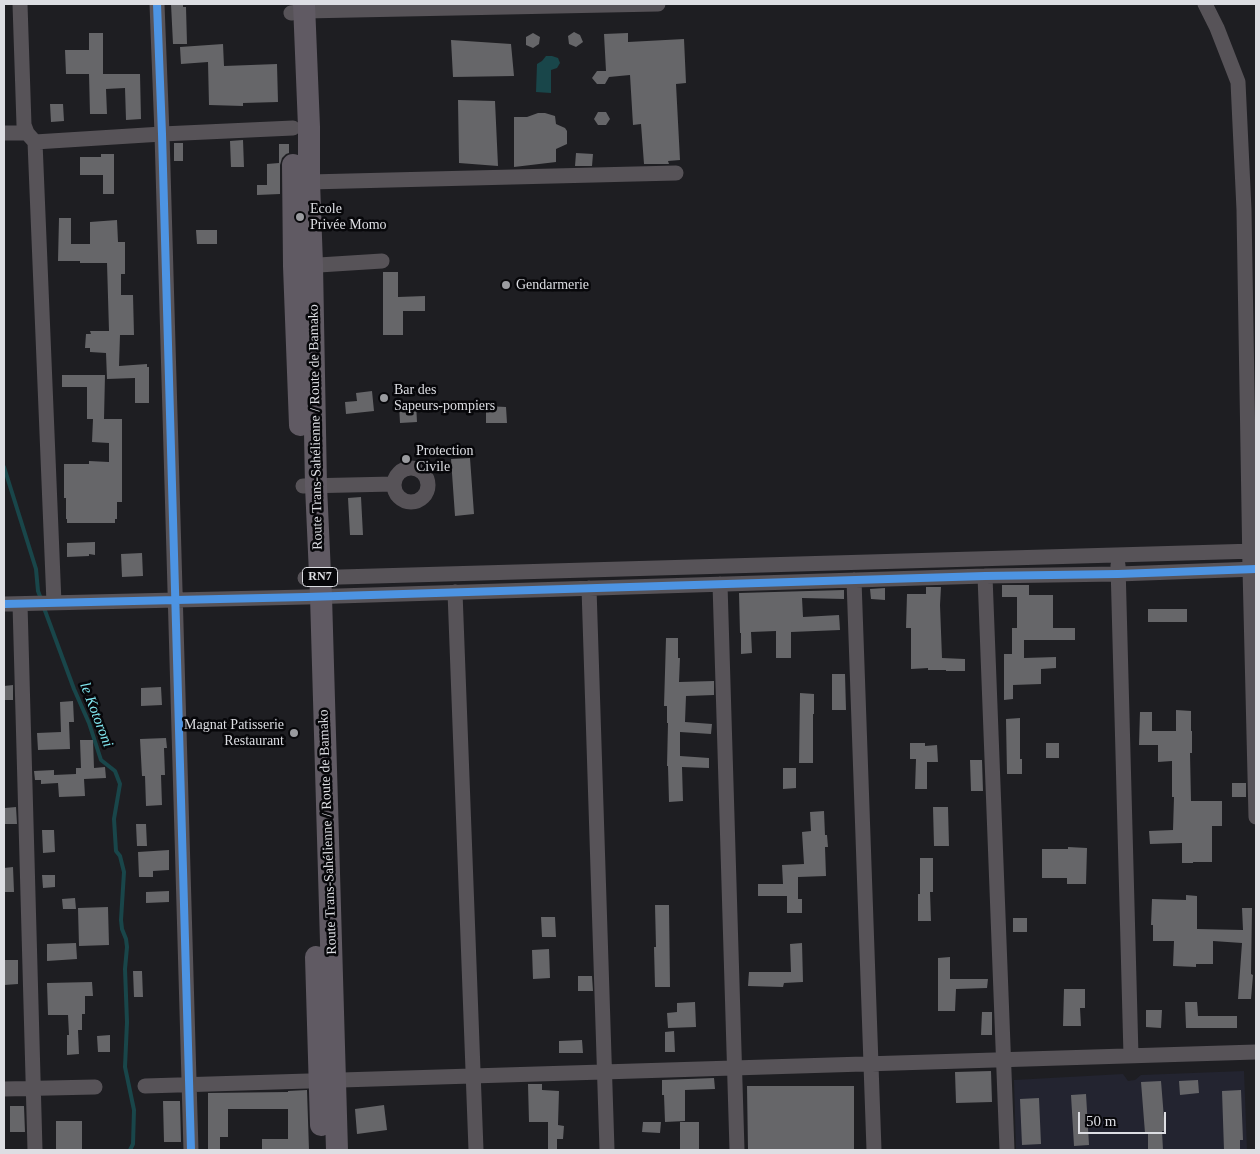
<!DOCTYPE html>
<html>
<head>
<meta charset="utf-8">
<style>
  body { margin:0 }
  #map { position:relative; width:1260px; height:1154px; overflow:hidden; background:#1e1e22; font-family:"Times New Roman",serif }
  canvas { display:block }
  .frame { position:absolute; inset:0; border:5px solid #dddee3; pointer-events:none }
  .scale { position:absolute; left:1078px; top:1112px; width:88px; height:22px; box-sizing:border-box; border:2px solid #dddee3; border-top:0; padding-left:6px; font-size:15px; line-height:18px; white-space:nowrap; color:#dddee3; -webkit-text-stroke:4px #07070a; paint-order:stroke }
</style>
</head>
<body>
<div id="map">
<canvas width="1260" height="1154"></canvas>
<div class="frame"></div>
<div class="scale">50 m</div>
</div>
<script>
const c = document.querySelector('canvas').getContext('2d');
c.lineJoin = 'round';
function paint(path, color) {
  c.fillStyle = color;
  c.fill(path, 'evenodd');
}
function trace(path, color, width, dash) {
  c.strokeStyle = color;
  c.lineWidth = width;
  c.lineCap = dash ? 'butt' : 'round';
  c.setLineDash(dash || []);
  c.stroke(path);
}
function drawText(font, color, halo, rows, align = 'center') {
  c.font = font + ' "Times New Roman",serif';
  c.lineWidth = 5;
  c.setLineDash([]);
  c.textBaseline = 'middle';
  c.strokeStyle = halo;
  c.fillStyle = color;
  for (const [text, x, y, turn = 0] of rows) {
    c.save();
    c.translate(x, y);
    c.rotate((+turn || 0) * Math.PI / 180);
    c.textAlign = isNaN(turn) ? turn : align;
    if (halo) c.strokeText(text, 0, 0);
    c.fillText(text, 0, 0);
    c.restore();
  }
}
paint(new Path2D(`
  M1244 1071 1247 1150H1016L1014 1080 1123 1074 1128 1081 1135 1080 1141 1075Z`), '#232430');
paint(new Path2D(`
  M546 56H552L558 58 560 63 557 68 551 70V93L536 92 537 64 542 61Z`), '#19464a');
trace(new Path2D(`
  M4 467 36 569 38 591 41 599
  M44 608 74 689 89 723 101 760 115 771 120 784 114 819 116 851 120 856 124 872 121 920 122 929 126 939 127 947 125 969 127 1022 125 1067 134 1110 133 1144 130 1150`), '#19464a', 4);
paint(new Path2D(`
  M171 4H183V7H186L187 44H173Z
  M574 32 580 35 583 42 576 47 569 44 568 36Z
  M89 33H103V74H140L141 119 126 120 125 88 106 89 107 114H90L89 74H66L65 50H89Z
  M533 33 540 37 539 44 533 48 526 45V37Z
  M628 33V42L684 39 686 83 676 84 680 160 668 161 669 164H644L641 124 633 125 630 75 609 77 605 84H597L592 78 597 71H606L604 34Z
  M451 40 511 44 514 76 453 77Z
  M223 44 224 66 277 64 278 102 243 103V106L209 105 208 62 181 64 180 47Z
  M458 100 495 101 498 166 459 163Z
  M50 104H63L64 121 51 122Z
  M598 112H606L610 119 606 125H598L594 119Z
  M538 113H545L555 116 556 124 565 128 567 131V144L556 149V162L514 167V117H527Z
  M243 140 244 167H231L230 141Z
  M174 143H183V161H174Z
  M279 144H289V153L286 154 282 158 280 165V194L257 195V185H267V164L279 163Z
  M576 153 593 154 592 166H575Z
  M101 154H114V194H103V175H80V157H101Z
  M59 218H71V244H90V222L117 220 118 242H125V274H121V295H133L134 335H120L119 366 147 364V367H149V403H135V378L107 379 106 353 90 352V348H85L86 334H91L90 331H109L107 263H80V261H58Z
  M196 230H217V244H197Z
  M383 272H398V297L425 296V311H403V335H383Z
  M62 375H105L104 419H122V502H117V519H115V523H67V519H66V498H64V464H89V461L109 462V443L92 442 93 419H87V387H62Z
  M372 391 374 411 346 414 345 402 357 401 356 393Z
  M416 403 417 422 400 423 399 404Z
  M486 406 506 407 507 423H486Z
  M470 458 474 514 455 516 451 459Z
  M361 497 363 535H350L348 498Z
  M95 542V555L89 554V556L67 557V543Z
  M142 553 143 576 122 577 121 554Z
  M1002 585H1029V595H1053V628H1075V640H1024V658L1056 657V668L1041 669V684L1013 685V699L1004 700V654H1012V628H1017V597H1002Z
  M926 587H941L940 605 942 658 965 659V671H946V670H928V668L911 669V628H906L907 594H926Z
  M885 588V600L871 599 870 589Z
  M844 590V599L802 598 803 617 839 615 840 630 791 632V658H776V631L751 632 752 653 741 654V633H740L739 593Z
  M1148 609H1187V622H1148Z
  M666 638H678V658H680L679 682 714 681V695L686 696 685 722 712 724 711 734 680 732V756L709 758V768L682 767 683 801 669 802 668 766H667L668 723H667V706H664Z
  M832 674H845L846 710H832Z
  M13 685V700H4V686Z
  M161 687 162 705 141 706V688Z
  M800 693 814 694V714H813V763H799Z
  M73 701 74 722H69L70 749 38 750 37 733 61 732 60 702Z
  M1176 710 1191 711V731H1192V753H1190L1191 801H1222V826H1212V862H1193V863H1182V843L1150 844 1149 831 1173 830 1174 797H1172V761L1158 762V745H1139L1140 712H1152V731H1176Z
  M1020 718V759H1022V774H1007L1006 719Z
  M166 738 167 748H164L165 775H161L162 805 146 806 145 776H142L140 739Z
  M80 740H93L94 768 105 767 106 778 84 779 85 796 59 797 58 783 41 784V780H35L34 771 54 770V775L76 774V768H81Z
  M910 743H925V746L937 745 938 762H927V789H915L916 759H910Z
  M1046 743H1059V758H1046Z
  M970 760H982L983 791H971Z
  M783 768H796V788L783 789Z
  M1232 783H1246V797H1232Z
  M16 807 17 824H5V808Z
  M933 807H948L949 846H934Z
  M824 811 825 835H827L828 847H825L826 876 798 877V899H802V913H787V896H758V884H783L782 865 804 864 802 832 811 831 810 812Z
  M136 824H146L147 846H137Z
  M42 830H54L55 852 43 853Z
  M1068 847 1087 848 1086 884H1067V878H1042V849H1068Z
  M169 850V870L153 871V877H139L138 852Z
  M920 858H933V892H930L931 921H918V894H920Z
  M13 867 14 892H4V868Z
  M42 875H55V887L43 888Z
  M169 891V902L146 903V892Z
  M1186 895 1197 896V929L1243 930 1242 908H1252L1251 974 1253 975 1251 999H1238L1242 943 1213 941V964H1196V967L1173 966 1174 941H1153V925H1151L1152 899 1186 900Z
  M75 898 76 909H63L62 899Z
  M655 905H669L670 987H655L654 947H656Z
  M108 907 109 945 79 946 78 908Z
  M541 917H555L556 937H542Z
  M1013 918H1027V932H1013Z
  M76 943 77 959 47 961V944Z
  M802 943 803 982 784 983 783 987 748 986 749 972H791L790 944Z
  M549 949 550 978 533 979 532 950Z
  M950 957V979H988L987 988 956 989 955 1011H938V958Z
  M4 960H18V984L4 985Z
  M133 971H142L143 997H134Z
  M578 976H592L593 991H578Z
  M92 982 93 996H85V1014H82V1030H78L79 1054 67 1055V1035H69L68 1015H48L47 983Z
  M1064 989H1085V1008H1080L1081 1026H1063Z
  M695 1002 696 1027 668 1028 667 1013 677 1012V1003Z
  M1185 1002H1197L1198 1016H1237V1028H1186Z
  M1146 1010H1162L1161 1028 1146 1027Z
  M982 1012H992V1035H981Z
  M674 1031 675 1052H665V1032Z
  M110 1035V1052H98L97 1036Z
  M582 1040 583 1053H559V1041Z
  M991 1071 992 1102 956 1103 955 1072Z
  M714 1078 715 1089 685 1090V1121L665 1122 664 1095H662V1080Z
  M1198 1080 1199 1093 1180 1095 1179 1081Z
  M1161 1081 1165 1131H1162L1163 1150H1148V1132L1145 1133 1141 1082Z
  M528 1084H542V1090L559 1091 558 1125 564 1126 563 1139H557V1150H548V1122H529Z
  M747 1086H854V1150H748Z
  M307 1090 309 1150H262V1139H288V1109H228V1137H220V1150H208V1093L288 1092V1091Z
  M1241 1090 1243 1140H1240V1150H1224L1222 1091Z
  M1086 1094 1089 1145 1074 1146 1071 1095Z
  M1039 1098 1041 1144 1022 1145 1020 1099Z
  M163 1101H180L181 1142H164Z
  M384 1105 387 1130 357 1134 355 1109Z
  M10 1106H24L25 1132H10Z
  M56 1121H82V1150H56Z
  M643 1122H661L660 1133 642 1132Z
  M680 1122H699V1150H680Z`), '#666669');
trace(new Path2D(`
  M20 4 24 125 27 133 35 142 54 603
  M157 4 162 134 191 1150
  M1205 4 1217 28 1238 82 1244 210 1250 569 1256 817
  M291 13 304 11 658 4
  M4 133H27
  M35 142 162 134 293 128
  M309 182 676 173
  M303 266 382 261
  M394 485a17 17 0 1 1 34 0a17 17 0 1 1-34 0Z
  M303 486 394 484
  M1118 565 1131 1056
  M985 576 1007 1150
  M305 578 1256 551
  M854 580 874 1150
  M720 584 737 1150
  M589 588 607 1150
  M455 592 476 1150
  M4 604 306 597 985 576 1118 574 1256 569
  M20 604 35 1150
  M145 1086 1256 1052
  M4 1089 95 1087`), '#575358', 15);
trace(new Path2D(`
  M304 4 309 127V182L312 265 316 486 321 596 337 1150
  M293 165 294 266 300 425
  M316 957 321 1125`), '#605a63', 22);
trace(new Path2D(`
  M157 4 162 134 191 1150
  M4 604 306 597 985 576 1118 574 1256 569`), '#4d94e3', 8);
for (const [x, y, r, color] of [
  [300,217,5,"#9a9b9f"],
  [506,285,5,"#9a9b9f"],
  [384,398,5,"#9a9b9f"],
  [406,459,5,"#9a9b9f"],
  [294,733,5,"#9a9b9f"]
]) {
  const dot = new Path2D();
  dot.arc(x, y, r, 0, 2 * Math.PI);
  c.fillStyle = color;
  c.fill(dot);
  trace(dot, '#07070a', 2);
}
for (const [x, y, w] of [
  [320,577,35]
]) {
  const box = new Path2D();
  box.roundRect(x - w / 2, y - 9.5, w, 19, 4);
  c.fillStyle = '#07070a';
  c.fill(box);
  trace(box, '#dddee3', 1);
}
drawText('bold 12px', '#dddee3', null, [
  ["RN7",320,577]
]);
drawText('14px', '#dddee3', '#07070a', [
  ["Ecole",310,209],
  ["Privée Momo",310,225],
  ["Gendarmerie",516,285],
  ["Bar des",394,390],
  ["Sapeurs-pompiers",394,406],
  ["Protection",416,451],
  ["Civile",416,467],
  ["Magnat Patisserie",284,725,"right"],
  ["Restaurant",284,741,"right"]
], 'left');
drawText('14px', '#dddee3', '#07070a', [
  ["Route Trans-Sahélienne / Route de Bamako",316,427,-91],
  ["Route Trans-Sahélienne / Route de Bamako",328,832,-92]
]);
drawText('italic 15px', '#80e6ef', '#07070a', [
  ["le Kotoroni",96,715,69]
]);
</script>
</body>
</html>
